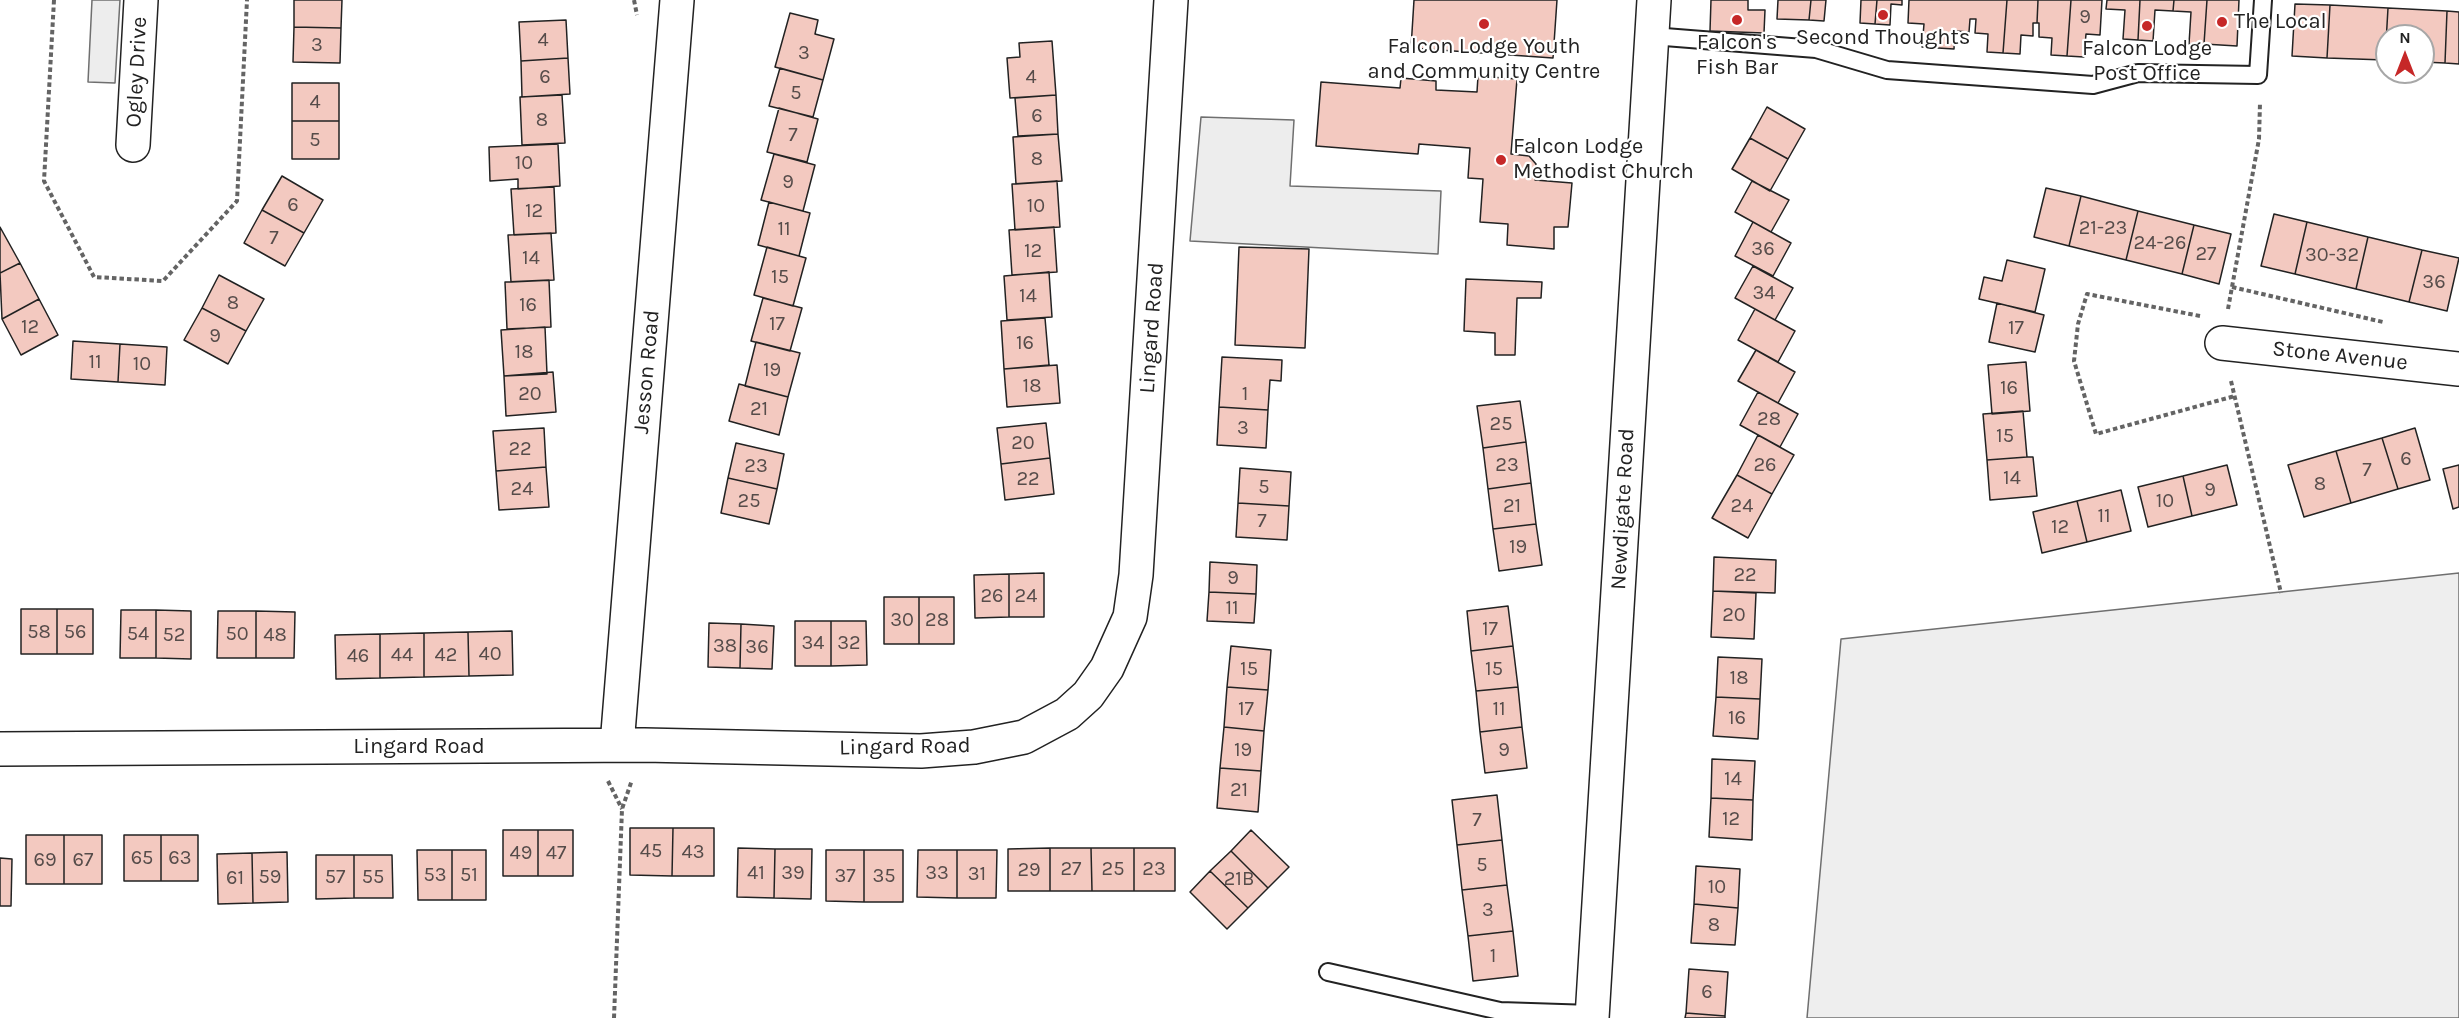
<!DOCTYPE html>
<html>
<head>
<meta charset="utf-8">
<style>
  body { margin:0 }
  #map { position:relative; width:2459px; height:1018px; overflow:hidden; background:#fff; font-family:Karla,sans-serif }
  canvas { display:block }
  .north { position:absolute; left:2375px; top:24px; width:60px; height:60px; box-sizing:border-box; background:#fff; border:2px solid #a7a7a7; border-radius:50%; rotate:0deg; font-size:16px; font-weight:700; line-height:24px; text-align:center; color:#222 }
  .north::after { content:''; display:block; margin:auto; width:21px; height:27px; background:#c62828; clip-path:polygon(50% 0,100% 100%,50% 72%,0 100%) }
</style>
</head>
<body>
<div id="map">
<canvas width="2459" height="1018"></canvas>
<div class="north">N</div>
</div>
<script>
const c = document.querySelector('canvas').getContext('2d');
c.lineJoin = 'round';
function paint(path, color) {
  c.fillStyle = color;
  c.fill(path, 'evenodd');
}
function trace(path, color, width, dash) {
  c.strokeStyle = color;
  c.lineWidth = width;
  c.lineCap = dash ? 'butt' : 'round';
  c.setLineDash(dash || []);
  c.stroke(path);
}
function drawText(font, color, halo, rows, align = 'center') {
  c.font = font + ' Karla,sans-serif';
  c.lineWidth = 4.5;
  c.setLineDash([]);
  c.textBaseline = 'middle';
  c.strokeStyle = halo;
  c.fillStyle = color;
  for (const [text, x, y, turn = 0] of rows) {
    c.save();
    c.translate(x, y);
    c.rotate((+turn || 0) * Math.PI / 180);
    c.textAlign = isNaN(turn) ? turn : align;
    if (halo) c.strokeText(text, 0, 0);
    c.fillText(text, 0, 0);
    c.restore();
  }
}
const green = new Path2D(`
  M2459 573V1018H1807L1841 639Z`);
paint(green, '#eee');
trace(green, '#6f6f6f', 1.5);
const parking = new Path2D(`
  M92 0H120L115 83 88 82Z
  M1201 117 1294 120 1290 186 1441 191 1438 254 1190 241Z`);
paint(parking, '#ededed');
trace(parking, '#6f6f6f', 1.5);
const building = new Path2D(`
  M294 0H342L341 28 294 27Z
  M1414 0H1557L1553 58 1411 48Z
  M1711 0H1748V10H1765L1764 33 1710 31Z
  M1778 0H1811L1809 20 1777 19Z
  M1811 0H1826L1824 21 1809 20Z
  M1861 0H1877L1875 24 1860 23Z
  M1877 0H1902V5L1891 4 1890 25 1875 24Z
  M1909 0H2007L2003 53 1987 52 1988 34 1975 33 1976 19H1970L1969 32 1955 31 1954 49 1922 47 1924 24 1908 23Z
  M2007 0H2038L2037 23H2033V36L2021 35 2020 54 2003 53Z
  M2038 0H2071L2067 56 2051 55 2052 38 2039 37V23H2037Z
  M2071 0H2102L2100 35 2086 34 2084 57 2067 56Z
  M2107 0H2140L2138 40 2123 39 2125 10 2106 9Z
  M2140 0H2174L2173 11 2155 10 2153 41 2138 40Z
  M2174 0H2207L2204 44H2189L2191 12 2173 11Z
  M2207 0H2239L2237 46 2204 44Z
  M2295 4 2330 5 2327 58 2292 56Z
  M2330 5 2388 8 2385 60 2327 58Z
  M2388 8 2447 11 2445 63 2423 62V36H2387V60H2385Z
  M2447 11 2459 12V64L2445 63Z
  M790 13 818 20 815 34 834 39 823 80 775 67Z
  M566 20 568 58 521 61 519 22Z
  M294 27 341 28 340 63 293 62Z
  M1052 41 1056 95 1010 98 1007 58 1020 57 1019 43Z
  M568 58 570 94 522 97 521 61Z
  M780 68 823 80 813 117 769 106Z
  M1478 76 1517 79 1511 154 1529 156 1536 164 1535 180 1572 183 1568 227H1554V249L1507 245 1508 224 1480 222 1483 179 1468 178 1470 148 1419 144 1418 154 1316 146 1321 82 1400 88 1401 78 1436 81V90L1477 92Z
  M292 83H339V121H292Z
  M562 95 565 143 522 145 520 97Z
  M1056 95 1058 134 1018 136 1015 98Z
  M1767 107 1805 129 1788 159 1750 138Z
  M779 108 818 119 807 162 767 152Z
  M292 121H339V159H292Z
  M1058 134 1062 181 1016 184 1013 137Z
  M1750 138 1788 159 1770 191 1732 169Z
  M558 144 560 186 518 189V179L490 181 489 147Z
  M774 154 815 165 803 211 761 200Z
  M282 176 323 200 304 233 262 210Z
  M1057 181 1060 227 1015 230 1012 184Z
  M1752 181 1789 200 1771 232 1735 212Z
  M554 187 556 233 514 235 511 189Z
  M2046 188 2081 196 2069 246 2034 237Z
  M2081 196 2138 211 2126 260 2069 246Z
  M769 202 810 213 799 256 758 245Z
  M262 210 304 233 285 266 244 243Z
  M2138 211 2194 225 2182 274 2126 260Z
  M2274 214 2307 222 2295 274 2261 266Z
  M1753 222 1791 243 1773 276 1735 256Z
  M2307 222 2368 237 2356 289 2295 274Z
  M2194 225 2231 234 2219 284 2182 274Z
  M0 227 20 263 0 273Z
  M1054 227 1057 272 1012 275 1009 230Z
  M551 233 554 280 511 282 508 235Z
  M2368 237 2422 250 2409 302 2356 289Z
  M767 247 806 258 793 306 754 295Z
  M1239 247 1309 249 1305 348 1235 345Z
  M2422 250 2459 258 2447 311 2409 302Z
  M2007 260 2045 269 2035 312 1979 299 1984 277 2002 281Z
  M20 263 39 299 2 319 0 273Z
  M1753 266 1793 288 1775 320 1735 298Z
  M1049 272 1052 317 1007 320 1004 276Z
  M219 275 264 299 246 331 202 308Z
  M1466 279 1542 282 1541 298H1517L1515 355H1495V333L1464 331Z
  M549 280 551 327 507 329 505 282Z
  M763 298 802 308 790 351 751 341Z
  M39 299 58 335 21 355 2 319Z
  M1997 303 2044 315 2035 352 1989 342Z
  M202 308 246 331 228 364 184 340Z
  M1755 309 1795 331 1778 362 1738 340Z
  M1045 318 1049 365 1004 369 1001 321Z
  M545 327 547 374 504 376 501 330Z
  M73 341 120 344 118 382 71 379Z
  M756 342 800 353 788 397 745 386Z
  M120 344 167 347 165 385 118 382Z
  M1756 350 1795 372 1778 403 1738 381Z
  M1222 357 1282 360 1281 381 1270 380 1268 410 1219 407Z
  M2026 362 2030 411 1992 414 1988 365Z
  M1057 365 1060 403 1007 407 1004 369Z
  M553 372 556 412 506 416 504 376Z
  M739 384 788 397 779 435 729 421Z
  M1758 392 1798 414 1780 447 1740 425Z
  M1520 401 1526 442 1483 448 1477 406Z
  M1219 407 1268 410 1266 448 1217 445Z
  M2023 411 2027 457 1987 460 1983 414Z
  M1046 423 1050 458 1001 464 997 428Z
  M544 428 546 467 496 471 493 431Z
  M2415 428 2430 480 2398 489 2382 438Z
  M1758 435 1794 455 1772 494 1737 475Z
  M2382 438 2398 489 2351 503 2336 451Z
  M1526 442 1531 483 1488 489 1483 448Z
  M736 443 784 454 777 489 728 478Z
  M2336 451 2351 503 2304 517 2288 465Z
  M2027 457H2033L2037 496 1990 500 1987 460Z
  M1050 458 1054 494 1005 500 1001 464Z
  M2227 465 2237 505 2192 516 2183 476Z
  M2459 465V507L2453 509 2443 469Z
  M546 467 549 507 499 510 496 471Z
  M1240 468 1291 472 1289 506 1238 503Z
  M1737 475 1772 494 1748 538 1712 518Z
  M2183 476 2192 516 2148 527 2138 487Z
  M728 478 777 489 769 524 721 513Z
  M1531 483 1536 524 1493 529 1488 489Z
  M2121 490 2131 531 2087 542 2077 501Z
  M2077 501 2087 542 2042 553 2033 512Z
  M1238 503 1289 506 1287 540 1236 537Z
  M1536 524 1542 565 1499 571 1493 529Z
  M1714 557 1776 560 1775 593 1713 591Z
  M1210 562 1257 565 1256 594 1209 592Z
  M1044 573V617H1009V574Z
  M1009 574V617L975 618 974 575Z
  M1713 591 1756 593 1754 639 1711 637Z
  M1209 592 1256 594 1254 623 1207 621Z
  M884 597H919V644H884Z
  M919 597H954V644H919Z
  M1508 606 1513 646 1471 651 1467 611Z
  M21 609H57V654H21Z
  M57 609H93V654H57Z
  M121 610H156V658H120Z
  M156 610 191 611V659L156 658Z
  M218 611H256V658H217Z
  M256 611 295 612 294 658H256Z
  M795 621H831V666H795Z
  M831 621H866L867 665 831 666Z
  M709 623 741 624 740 668 708 667Z
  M741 624 774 626 772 669 740 668Z
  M512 631 513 675 469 676 468 632Z
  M468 632 469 676 424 677V633Z
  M424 633V677L380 678V634Z
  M380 634V678L336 679 335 635Z
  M1231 646 1271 650 1268 690 1227 687Z
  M1513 646 1518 687 1476 691 1471 651Z
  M1718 657 1762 659 1760 699 1716 697Z
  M1227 687 1268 690 1264 731 1224 727Z
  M1518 687 1522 727 1480 732 1476 691Z
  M1716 697 1760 699 1758 739 1713 736Z
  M1224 727 1264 731 1261 771 1220 768Z
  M1522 727 1527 768 1485 773 1480 732Z
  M1712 759 1755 761 1753 800 1711 798Z
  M1220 768 1261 771 1258 812 1217 808Z
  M1497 795 1502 840 1457 845 1452 800Z
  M1711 798 1753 800 1752 840 1709 837Z
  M630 828H673L672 876 630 875Z
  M673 828H714V876H672Z
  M503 830H538V876H503Z
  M538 830H573V876H538Z
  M1251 830 1289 867 1268 888 1231 851Z
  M26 835H64V884H26Z
  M64 835H102V884H64Z
  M124 835H161V881H124Z
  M161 835H198V881H161Z
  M1502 840 1507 885 1462 890 1457 845Z
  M738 848 775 849 774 898 737 897Z
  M1050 848V891H1008V849Z
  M1050 848H1091L1092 891H1050Z
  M1091 848H1134V891H1092Z
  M1134 848H1175V891H1134Z
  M775 849H812L811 899 774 898Z
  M417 850H452V900H418Z
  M452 850H486V900H452Z
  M826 850H864V902L826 901Z
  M864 850H903V902H864Z
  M918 850H957V898L917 897Z
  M957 850H997L996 898H957Z
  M1231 851 1268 888 1248 908 1210 871Z
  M287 852 288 902 253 903 252 853Z
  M252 853 253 903 218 904 217 854Z
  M316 855H354V898L316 899Z
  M354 855H392L393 898H354Z
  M0 858 12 859 11 906H0Z
  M1696 866 1740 869 1738 908 1694 904Z
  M1210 871 1248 908 1227 929 1190 892Z
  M1507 885 1513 931 1468 936 1462 890Z
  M1694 904 1738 908 1735 945 1691 943Z
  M1513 931 1518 976 1473 981 1468 936Z
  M1689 969 1728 972 1725 1016 1686 1013Z
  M1686 1013 1725 1016V1018H1685Z`);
paint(building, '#f3c9c0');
trace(building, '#222', 1.5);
const service = new Path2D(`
  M1652 36 1816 49 1887 70 2093 85 2138 73 2258 75 2263 0
  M1328 972 1500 1011 1592 1014`);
const minor = new Path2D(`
  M133 145 141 0
  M2222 343 2459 369
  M617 745 677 0
  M0 749 644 745 921 751 974 747 1024 737 1067 714 1088 695 1107 668 1130 617 1136 575 1171 0
  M1592 1018 1654 0`);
trace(service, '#222', 20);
trace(minor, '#222', 36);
trace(new Path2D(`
  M54 0 44 181 94 277 163 281 237 201 247 0
  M634 0 637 15
  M2232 287 2383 322
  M2228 309 2259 139 2260 103
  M2200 316 2087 294 2078 324 2074 361 2096 434 2235 396
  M2231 381 2281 593
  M608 781 622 809
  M614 1018 622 809 632 780`), '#646464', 4, [4.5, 3]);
trace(service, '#fff', 16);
trace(minor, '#fff', 33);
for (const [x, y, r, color] of [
  [1883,15,6,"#c62828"],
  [1737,20,6,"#c62828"],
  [2222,22,6,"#c62828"],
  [1484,24,6,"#c62828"],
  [2147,26,6,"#c62828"],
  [1501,160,6,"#c62828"]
]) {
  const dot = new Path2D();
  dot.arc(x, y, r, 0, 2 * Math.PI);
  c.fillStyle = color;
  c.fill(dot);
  trace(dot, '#fff', 2);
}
drawText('20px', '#564c4a', null, [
  ["9",2085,17],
  ["4",543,40],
  ["3",317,45],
  ["3",804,53],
  ["6",545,77],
  ["4",1031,77],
  ["5",796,93],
  ["4",315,102],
  ["6",1037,116],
  ["8",542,120],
  ["7",793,135],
  ["5",315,140],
  ["8",1037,159],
  ["10",524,163],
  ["9",788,182],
  ["6",293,205],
  ["10",1036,206],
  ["12",534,211],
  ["21-23",2103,228],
  ["11",784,229],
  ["7",274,238],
  ["24-26",2160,243],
  ["36",1763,249],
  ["12",1033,251],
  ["27",2206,254],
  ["30-32",2332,255],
  ["14",531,258],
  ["15",780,277],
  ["36",2434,282],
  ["34",1764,293],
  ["14",1028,296],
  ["8",233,303],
  ["16",528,305],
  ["17",777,324],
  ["12",30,327],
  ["17",2016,328],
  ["9",215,336],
  ["16",1025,343],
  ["18",524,352],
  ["11",95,362],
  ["10",142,364],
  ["19",772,370],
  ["18",1032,386],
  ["16",2009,388],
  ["20",530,394],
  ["1",1245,394],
  ["21",759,409],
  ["28",1769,419],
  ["25",1501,424],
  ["3",1243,428],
  ["15",2005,436],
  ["20",1023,443],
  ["22",520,449],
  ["6",2406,459],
  ["23",1507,465],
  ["26",1765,465],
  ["23",756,466],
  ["7",2367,470],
  ["14",2012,478],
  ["22",1028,479],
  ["8",2320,484],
  ["5",1264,487],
  ["24",522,489],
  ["9",2210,490],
  ["25",749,501],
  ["10",2165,501],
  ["21",1512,506],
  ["24",1742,506],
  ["11",2104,516],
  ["7",1262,521],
  ["12",2060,527],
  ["19",1518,547],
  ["22",1745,575],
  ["9",1233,578],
  ["26",992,596],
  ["24",1026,596],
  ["11",1232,608],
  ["20",1734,615],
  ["30",902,620],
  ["28",937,620],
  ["17",1490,629],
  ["58",39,632],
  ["56",75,632],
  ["54",138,634],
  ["50",237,634],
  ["52",174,635],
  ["48",275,635],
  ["34",813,643],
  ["32",849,643],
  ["38",725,646],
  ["36",757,647],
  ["40",490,654],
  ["44",402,655],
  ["42",446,655],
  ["46",358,656],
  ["15",1249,669],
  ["15",1494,669],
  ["18",1739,678],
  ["17",1246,709],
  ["11",1499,709],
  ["16",1737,718],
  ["19",1243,750],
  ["9",1504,750],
  ["14",1733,779],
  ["21",1239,790],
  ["12",1731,819],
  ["7",1477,820],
  ["45",651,851],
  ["43",693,852],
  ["49",521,853],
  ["47",556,853],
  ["65",142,858],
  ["63",180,858],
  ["69",45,860],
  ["67",83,860],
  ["5",1482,865],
  ["27",1071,869],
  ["25",1113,869],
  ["23",1154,869],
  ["29",1029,870],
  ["41",756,873],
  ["39",793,873],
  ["33",937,873],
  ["31",977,874],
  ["53",435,875],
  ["51",469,875],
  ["37",845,876],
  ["35",884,876],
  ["59",270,877],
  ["57",335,877],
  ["55",373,877],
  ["61",235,878],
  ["21B",1239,879],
  ["10",1717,887],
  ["3",1488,910],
  ["8",1714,925],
  ["1",1493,956],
  ["6",1707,992]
]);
drawText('22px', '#222', '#fff', [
  ["The Local",2234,22,"left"],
  ["Second Thoughts",1883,38],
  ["Falcon's",1737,43],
  ["Fish Bar",1737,68],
  ["Falcon Lodge Youth",1484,47],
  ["and Community Centre",1484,72],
  ["Falcon Lodge",2147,49],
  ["Post Office",2147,74],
  ["Falcon Lodge",1513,147,"left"],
  ["Methodist Church",1513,172,"left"]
]);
drawText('22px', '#222', '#fff', [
  ["Ogley Drive",137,72,-87],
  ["Lingard Road",1152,328,-86],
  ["Stone Avenue",2340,356,6],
  ["Jesson Road",647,372,-85],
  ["Newdigate Road",1623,509,-87],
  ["Lingard Road",419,747],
  ["Lingard Road",905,747,-1]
]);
</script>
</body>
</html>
